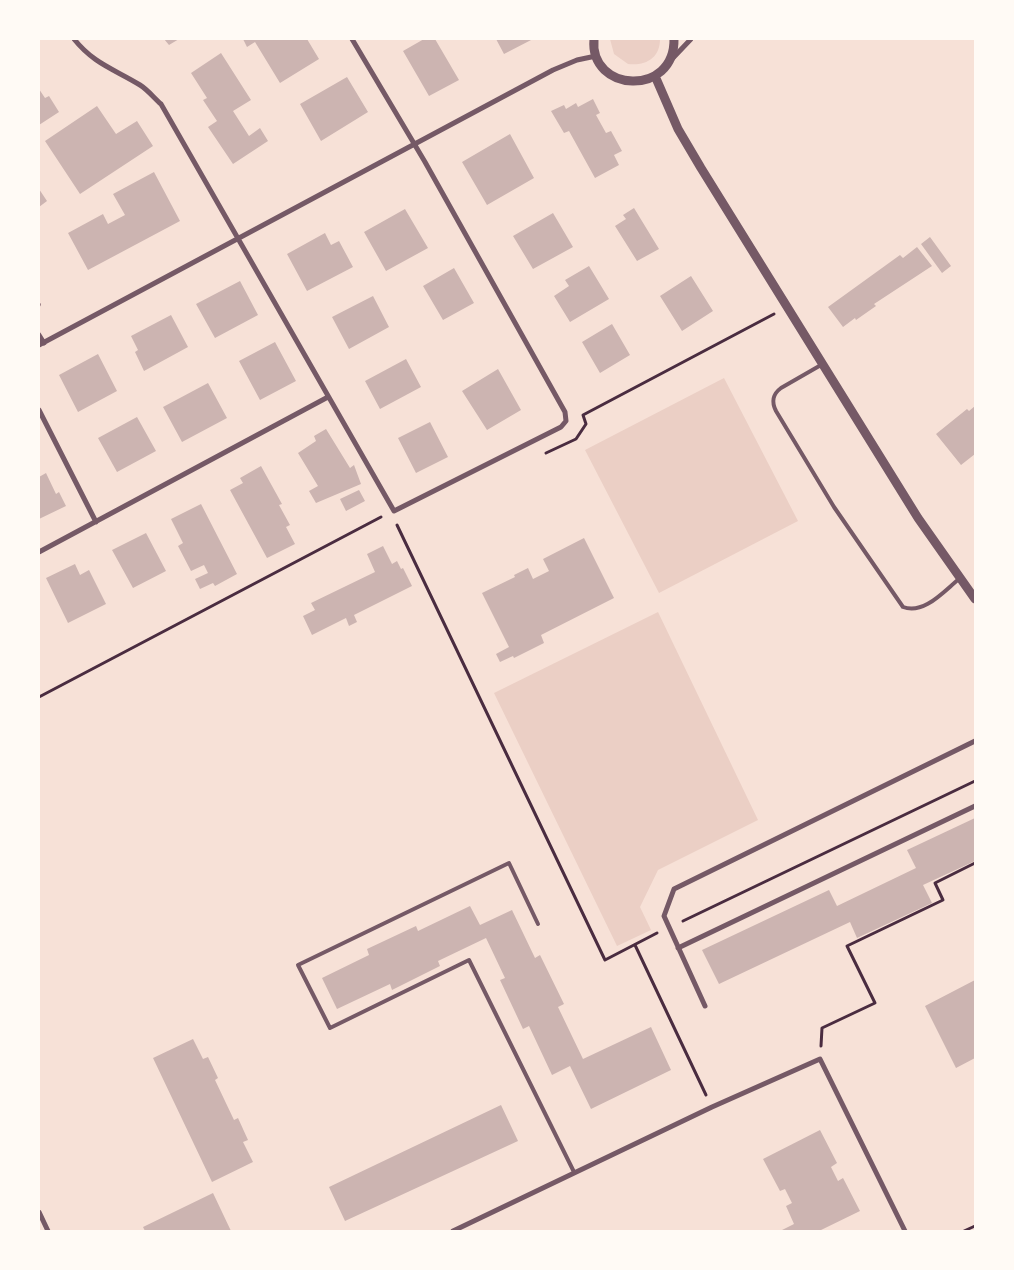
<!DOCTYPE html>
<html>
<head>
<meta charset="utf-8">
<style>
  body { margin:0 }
  #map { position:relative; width:1014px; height:1270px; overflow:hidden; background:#f7e1d7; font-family:"Zilla Slab",serif }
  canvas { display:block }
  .frame { position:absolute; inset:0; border:40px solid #fffaf5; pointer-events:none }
</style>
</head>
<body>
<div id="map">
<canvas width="1014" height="1270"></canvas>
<div class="frame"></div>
</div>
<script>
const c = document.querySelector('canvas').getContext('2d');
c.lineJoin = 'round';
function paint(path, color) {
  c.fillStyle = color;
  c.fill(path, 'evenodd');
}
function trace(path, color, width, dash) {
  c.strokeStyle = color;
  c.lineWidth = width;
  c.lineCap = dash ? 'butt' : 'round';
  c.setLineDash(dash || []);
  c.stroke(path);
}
paint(new Path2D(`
  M610 39H660C660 58 646 66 628 64L614 54Z
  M724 378 798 521 659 593 585 450Z
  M658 612 758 820 658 870 640 907 651 930 617 946 494 693Z`), '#ebcfc5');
paint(new Path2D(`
  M164 39H179L169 45Z
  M243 39H307L319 59 280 83 255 42 247 47Z
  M424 39H435L459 80 429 96 403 51Z
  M496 39H533L504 54Z
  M221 53 251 100 233 111 249 136 260 128 268 141 233 164 208 127 217 121 203 100 207 98 191 73Z
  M347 77 368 112 321 141 300 104Z
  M39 89 45 98 49 96 59 112 39 125Z
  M593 99 600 113 596 115 606 133 611 131 622 151 614 155 619 165 595 178 569 131 564 133 551 111 564 105 566 109 576 103 578 107Z
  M97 106 116 134 137 121 153 146 80 194 45 141Z
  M510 134 534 178 487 205 462 162Z
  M154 172 180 221 88 270 68 233 103 214 108 224 125 215 113 194Z
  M39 189 47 201 39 207Z
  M634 208 659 249 637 261 615 226 626 219 623 215Z
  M405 209 428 248 386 271 364 232Z
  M553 213 573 247 533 269 513 236Z
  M325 233 331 245 339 241 353 267 307 291 287 254Z
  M930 237 951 266 942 273 921 244Z
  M917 247 932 266 874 304 876 306 856 320 855 318 843 327 828 307 900 255 903 258Z
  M589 266 609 299 570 322 554 296 569 286 565 280Z
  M454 268 474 303 443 320 423 286Z
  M691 276 713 311 682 331 660 296Z
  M240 281 258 315 215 338 196 304Z
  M373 296 389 327 349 349 332 317Z
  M171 315 188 347 144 371 135 352 138 350 131 336Z
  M612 324 630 355 600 373 582 342Z
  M275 342 296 381 260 400 239 361Z
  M98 354 117 391 78 412 59 375Z
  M406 359 421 387 380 409 365 381Z
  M498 369 521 410 487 430 462 391Z
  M208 383 227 418 182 442 163 407Z
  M975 406V454L961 465 936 434 967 409 969 411Z
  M137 417 156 451 117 472 98 438Z
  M430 422 448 457 416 473 398 438Z
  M326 429 350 468 354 465 361 484 316 503 309 491 318 486 298 453 316 441 314 436Z
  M261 466 282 504 279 505 290 525 286 527 295 544 267 558 230 490 243 483 240 478Z
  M46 473 56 494 59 492 66 506 39 519V477Z
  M359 490 365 501 346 511 340 499Z
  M201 504 237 574 215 586 213 583 200 589 195 579 208 573 204 565 191 571 178 546 183 543 171 519Z
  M146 533 166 571 133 588 112 550Z
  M584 538 614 598 541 635 544 643 514 658 513 656 500 662 496 654 509 647 482 593 515 577 514 575 528 568 533 579 549 571 543 559Z
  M383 546 392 564 397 561 401 569 403 568 412 586 354 615 357 622 349 626 346 618 312 635 303 616 315 610 311 603 375 572 367 554Z
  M75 564 80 575 89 570 106 604 68 623 46 578Z
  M975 818V861L923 885 932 903 857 938 850 922 719 984 702 950 829 890 837 906 916 868 907 850Z
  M470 906 480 925 512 910 535 958 540 955 564 1004 558 1007 583 1059 651 1027 671 1070 591 1109 570 1066 552 1075 529 1026 523 1029 500 980 505 978 486 938 438 961 440 966 392 990 390 984 337 1009 322 978 369 955 367 949 416 926 418 931Z
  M975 980V1058L956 1068 925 1006Z
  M193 1039 203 1059 208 1057 218 1078 215 1080 234 1120 238 1118 248 1140 243 1142 253 1162 212 1182 153 1058Z
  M501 1105 518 1141 345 1221 329 1187Z
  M820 1130 837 1163 831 1167 838 1181 843 1178 860 1211 819 1231H780L794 1224 786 1206 792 1203 785 1189 780 1191 763 1159Z
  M213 1193 231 1231H145L143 1227Z`), '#ccb4b1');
trace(new Path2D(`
  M39 305V304
  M546 453 576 439 586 424 583 415 774 314
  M397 525 605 960 657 933
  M39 697 381 517
  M683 921 975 781
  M635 945 706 1095
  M821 1046 822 1028 875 1003 847 946 943 900 935 883 975 863
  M964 1231 975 1226`), '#4a2c40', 3);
trace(new Path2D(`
  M821 365 781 388C773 394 771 401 776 411L834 507 903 607C924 615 944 591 959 579
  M538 924 509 863 298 965 330 1028 469 960 574 1172`), '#755966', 4);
trace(new Path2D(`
  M74 39C94 64 114 69 140 85 148 90 154 98 161 104L394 511 561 427 566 421 565 412 425 162 352 39
  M672 59 691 39
  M39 335 44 343
  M39 345 553 70 577 60 596 56
  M39 410 96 522
  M39 552 328 397
  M678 948 975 806
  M705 1006 664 916 674 889 975 741
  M39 1212 48 1231
  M453 1231 712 1107 820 1059 905 1231`), '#755966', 5);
trace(new Path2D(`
  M594 39C589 93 675 97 674 39
  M655 76 678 129 701 168 918 518 975 599`), '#755966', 9);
</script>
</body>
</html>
